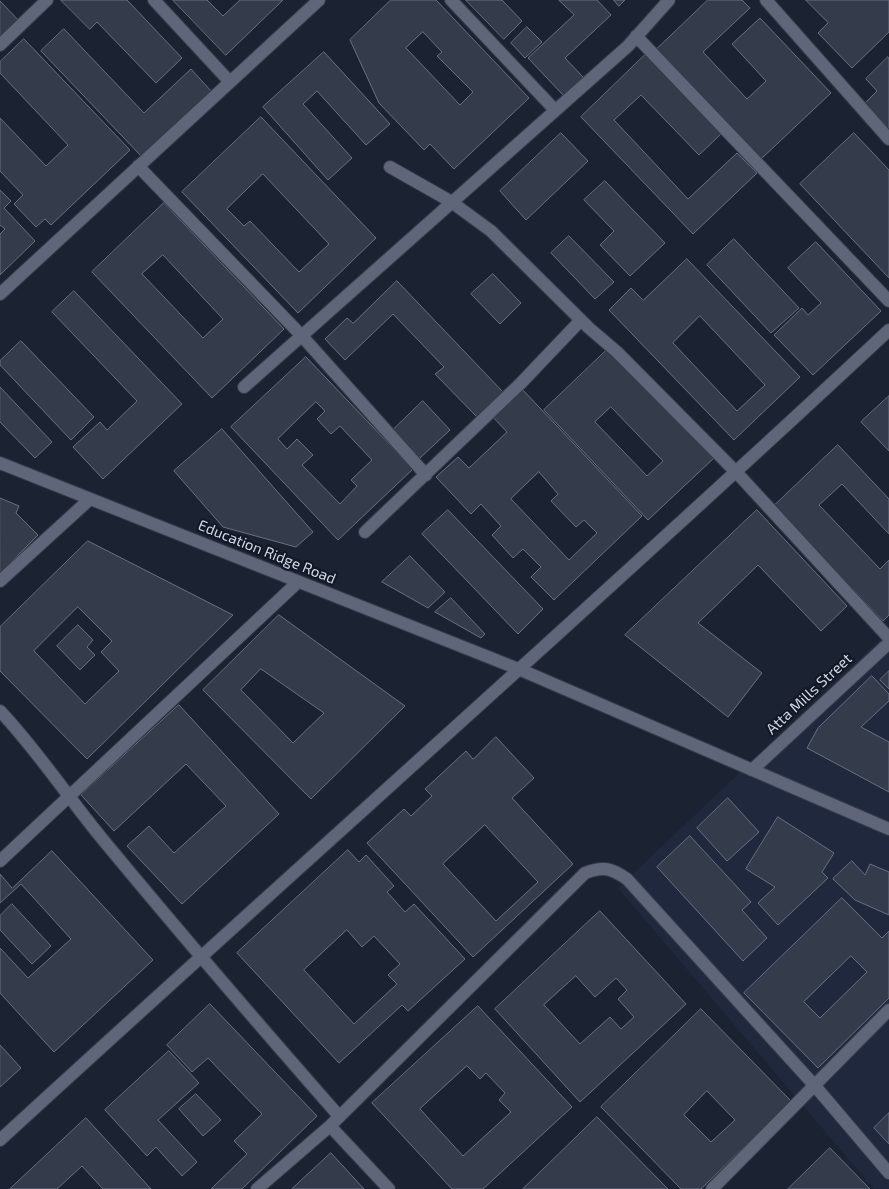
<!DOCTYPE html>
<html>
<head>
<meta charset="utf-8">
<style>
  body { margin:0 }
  canvas { display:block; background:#1b2231 }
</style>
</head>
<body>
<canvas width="889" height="1189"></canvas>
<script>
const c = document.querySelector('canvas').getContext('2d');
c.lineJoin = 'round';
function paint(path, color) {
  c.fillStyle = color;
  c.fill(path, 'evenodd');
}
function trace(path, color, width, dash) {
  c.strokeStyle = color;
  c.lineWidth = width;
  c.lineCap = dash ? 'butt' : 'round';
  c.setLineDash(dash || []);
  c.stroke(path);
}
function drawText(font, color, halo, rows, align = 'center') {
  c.font = font + ' "Exo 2",sans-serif';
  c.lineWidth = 4.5;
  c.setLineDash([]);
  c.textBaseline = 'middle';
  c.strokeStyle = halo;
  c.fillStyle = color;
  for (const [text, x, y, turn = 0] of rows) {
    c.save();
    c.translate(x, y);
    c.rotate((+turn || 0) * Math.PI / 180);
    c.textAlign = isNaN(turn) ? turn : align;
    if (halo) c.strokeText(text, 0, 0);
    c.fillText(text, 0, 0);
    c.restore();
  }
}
paint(new Path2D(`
  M889 631V1189H874L618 888Z`), '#20283e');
const building = new Path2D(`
  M61 0H127L182 58 156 83 97 22 90 29Z
  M173 0H207L223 16 240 0H283L226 55Z
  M391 0H436L529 98 454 169 430 144 424 150 379 103 350 40ZM423 32 442 52 437 56 473 92 460 105 406 48Z
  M466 0H502L522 21 504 39Z
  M559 0H597L611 15 565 58 583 77 564 96 528 58 574 15Z
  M614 0H625L619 6Z
  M708 0H742L750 8 703 52 747 99 766 81 732 44 760 18 831 93 760 160 656 50Z
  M806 0H889V32L852 68 818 33 828 23Z
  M0 1 20 22 0 41Z
  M527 27 542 42 525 58 511 43Z
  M64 29 144 113 191 69 211 91 142 157 41 51Z
  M24 39 130 150 51 225 45 219 36 227 14 204 23 195 0 171V118L46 166 68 145 0 73V62Z
  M324 52 390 124 366 145 317 91 303 104 352 158 328 180 263 107Z
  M646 54 722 133 699 155 641 95 614 120 688 199 737 153 757 173 693 234 581 117Z
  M888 57 889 59V129L865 103 877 91 866 79Z
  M261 117 376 238 298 313 182 192ZM263 174 329 244 299 272 250 221 244 226 227 209Z
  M561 133 588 161 526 220 500 191Z
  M854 133 889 170V278L800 184Z
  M605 181 665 243 630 276 600 245 614 231 584 200Z
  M0 190 11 201 4 208 35 241 0 275V234L5 229 0 225Z
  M164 203 284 329 212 398 92 272ZM163 255 223 319 203 338 142 274Z
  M569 236 614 282 595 299 551 253Z
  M734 239 799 308 771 333 707 265Z
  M816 242 881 311 813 375 774 335 802 308 808 315 821 303 788 268Z
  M687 259 800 377 734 440 609 310 631 288 643 300ZM700 316 765 385 737 411 673 343Z
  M493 274 521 303 500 324 471 294Z
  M397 281 504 393 478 418 435 374 444 367 393 314 345 360 325 339 347 318 353 323Z
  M74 291 182 404 103 479 73 447 100 422 107 430 137 401 52 312Z
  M21 341 94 417 71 440 0 365V361Z
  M609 348 714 458 648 520 544 410ZM611 407 663 461 647 476 595 422Z
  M306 357 413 469 338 540 231 427ZM316 402 325 411 317 419 331 434 340 426 372 460 351 480 357 486 340 504 302 465 313 455 297 439 287 449 278 439Z
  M0 387 52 442 35 458 0 422Z
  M521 388 642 516 554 600 531 577 541 567 523 549 513 558 492 535 501 526 481 504 471 514 436 477 458 457 469 468 507 432 492 416ZM539 472 558 494 551 501 576 527 584 520 597 533 569 560 511 499Z
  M889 396V451L861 422Z
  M423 401 450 430 420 458 393 430Z
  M222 429 313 532 296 547 223 527 174 471Z
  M838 445 889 499V534L842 484 819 505 880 569 889 560V615L883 621 774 506Z
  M0 498 19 506 16 513 38 535 0 573Z
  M448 510 543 609 518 634 422 534Z
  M757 510 847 606 821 631 758 565 698 623 762 673 728 717 625 635Z
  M88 541 233 615 87 759 0 671V627ZM78 607 112 641 101 652 119 671 85 704 34 651Z
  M410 556 445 592 428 608 382 582Z
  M451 598 485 634 481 638 435 612Z
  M279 615 405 706 311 799 203 690ZM261 669 324 713 293 743 241 690Z
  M78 625 93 640 87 647 95 655 80 670 57 646Z
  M889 671V689L880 680Z
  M872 676 889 694V701L861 727 889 742V792L807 748 818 728Z
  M179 705 279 814 182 904 127 846 149 826 174 853 226 806 186 764 114 831 81 795Z
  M496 737 534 778 512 798 573 864 473 957 367 843 404 809 411 816 432 796 425 789 466 751 473 759ZM485 825 538 882 496 921 443 864Z
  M728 798 759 832 727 861 697 828Z
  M778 817 834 853 822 872 828 878 778 925 758 903 775 887 746 869Z
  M690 836 751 902 742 910 767 938 743 961 657 867Z
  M348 850 359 862 366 855 394 886 387 892 405 912 414 904 465 959 408 1011 402 1005 339 1063 237 953ZM347 930 362 947 374 936 400 964 388 975 397 984 354 1024 304 970Z
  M52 851 153 960 54 1052 0 993V948L28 978 71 939 21 884 0 903V874L12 888Z
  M852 861 865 875 870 864 889 872V915L855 900 833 879Z
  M842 898 882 938 889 931V998L818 1068 744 993ZM851 956 867 972 820 1018 804 1002Z
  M12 904 51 946 32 964 0 930V916Z
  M600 911 686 1004 580 1102 495 1009ZM576 976 595 997 616 978 627 990 618 999 634 1017 621 1029 610 1017 580 1044 544 1005Z
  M210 1004 317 1116 242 1189H211L247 1154 234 1141 262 1114 208 1058 192 1072 167 1045Z
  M478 1006 572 1107 483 1189H452L372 1103ZM467 1066 480 1079 486 1073 505 1093 499 1100 511 1112 463 1156 420 1109Z
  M701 1009 791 1101 701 1189H681L601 1107ZM707 1091 735 1120 711 1142 684 1115Z
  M0 1045 21 1068 0 1087Z
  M169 1051 199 1083 158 1120 197 1162 182 1176 156 1147 147 1156 105 1110Z
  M196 1094 221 1120 203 1136 179 1109Z
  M889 1113V1144L874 1128Z
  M597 1117 668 1189H523Z
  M86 1118 151 1189H103L82 1166 57 1189H10Z
  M830 1148 870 1189H788Z
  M331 1153 364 1189H292Z`);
paint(building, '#343b4b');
trace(building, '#697083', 1);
const minor = new Path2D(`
  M154 0 230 82
  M451 0 554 109
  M766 0 889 139
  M636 36 889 301
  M0 45 47 0
  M138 166 301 335 426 475
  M390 167 450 201 491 231 589 328 617 352 737 473 889 638
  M0 294 319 0
  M244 387 628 46 669 0
  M365 532 521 383 581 320
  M0 581 90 499
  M0 711C38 751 69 799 104 841 181 934 259 1025 339 1116
  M752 770 889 643
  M0 861 298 582
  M330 1126 389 1189
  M0 1140C295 869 596 604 889 330
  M257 1189 330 1126 585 873C603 866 611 868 627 879L815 1086 889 1173
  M712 1189 889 1010`);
const tertiary = new Path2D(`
  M0 463 521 670 889 829`);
trace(minor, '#373c49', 14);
trace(tertiary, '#373c49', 14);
trace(minor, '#5f6679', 12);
trace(tertiary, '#5f6679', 12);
drawText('15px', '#d2d7e1', '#121827', [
  ["Education Ridge Road",267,552,22],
  ["Atta Mills Street",809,694,-43]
]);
</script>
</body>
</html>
